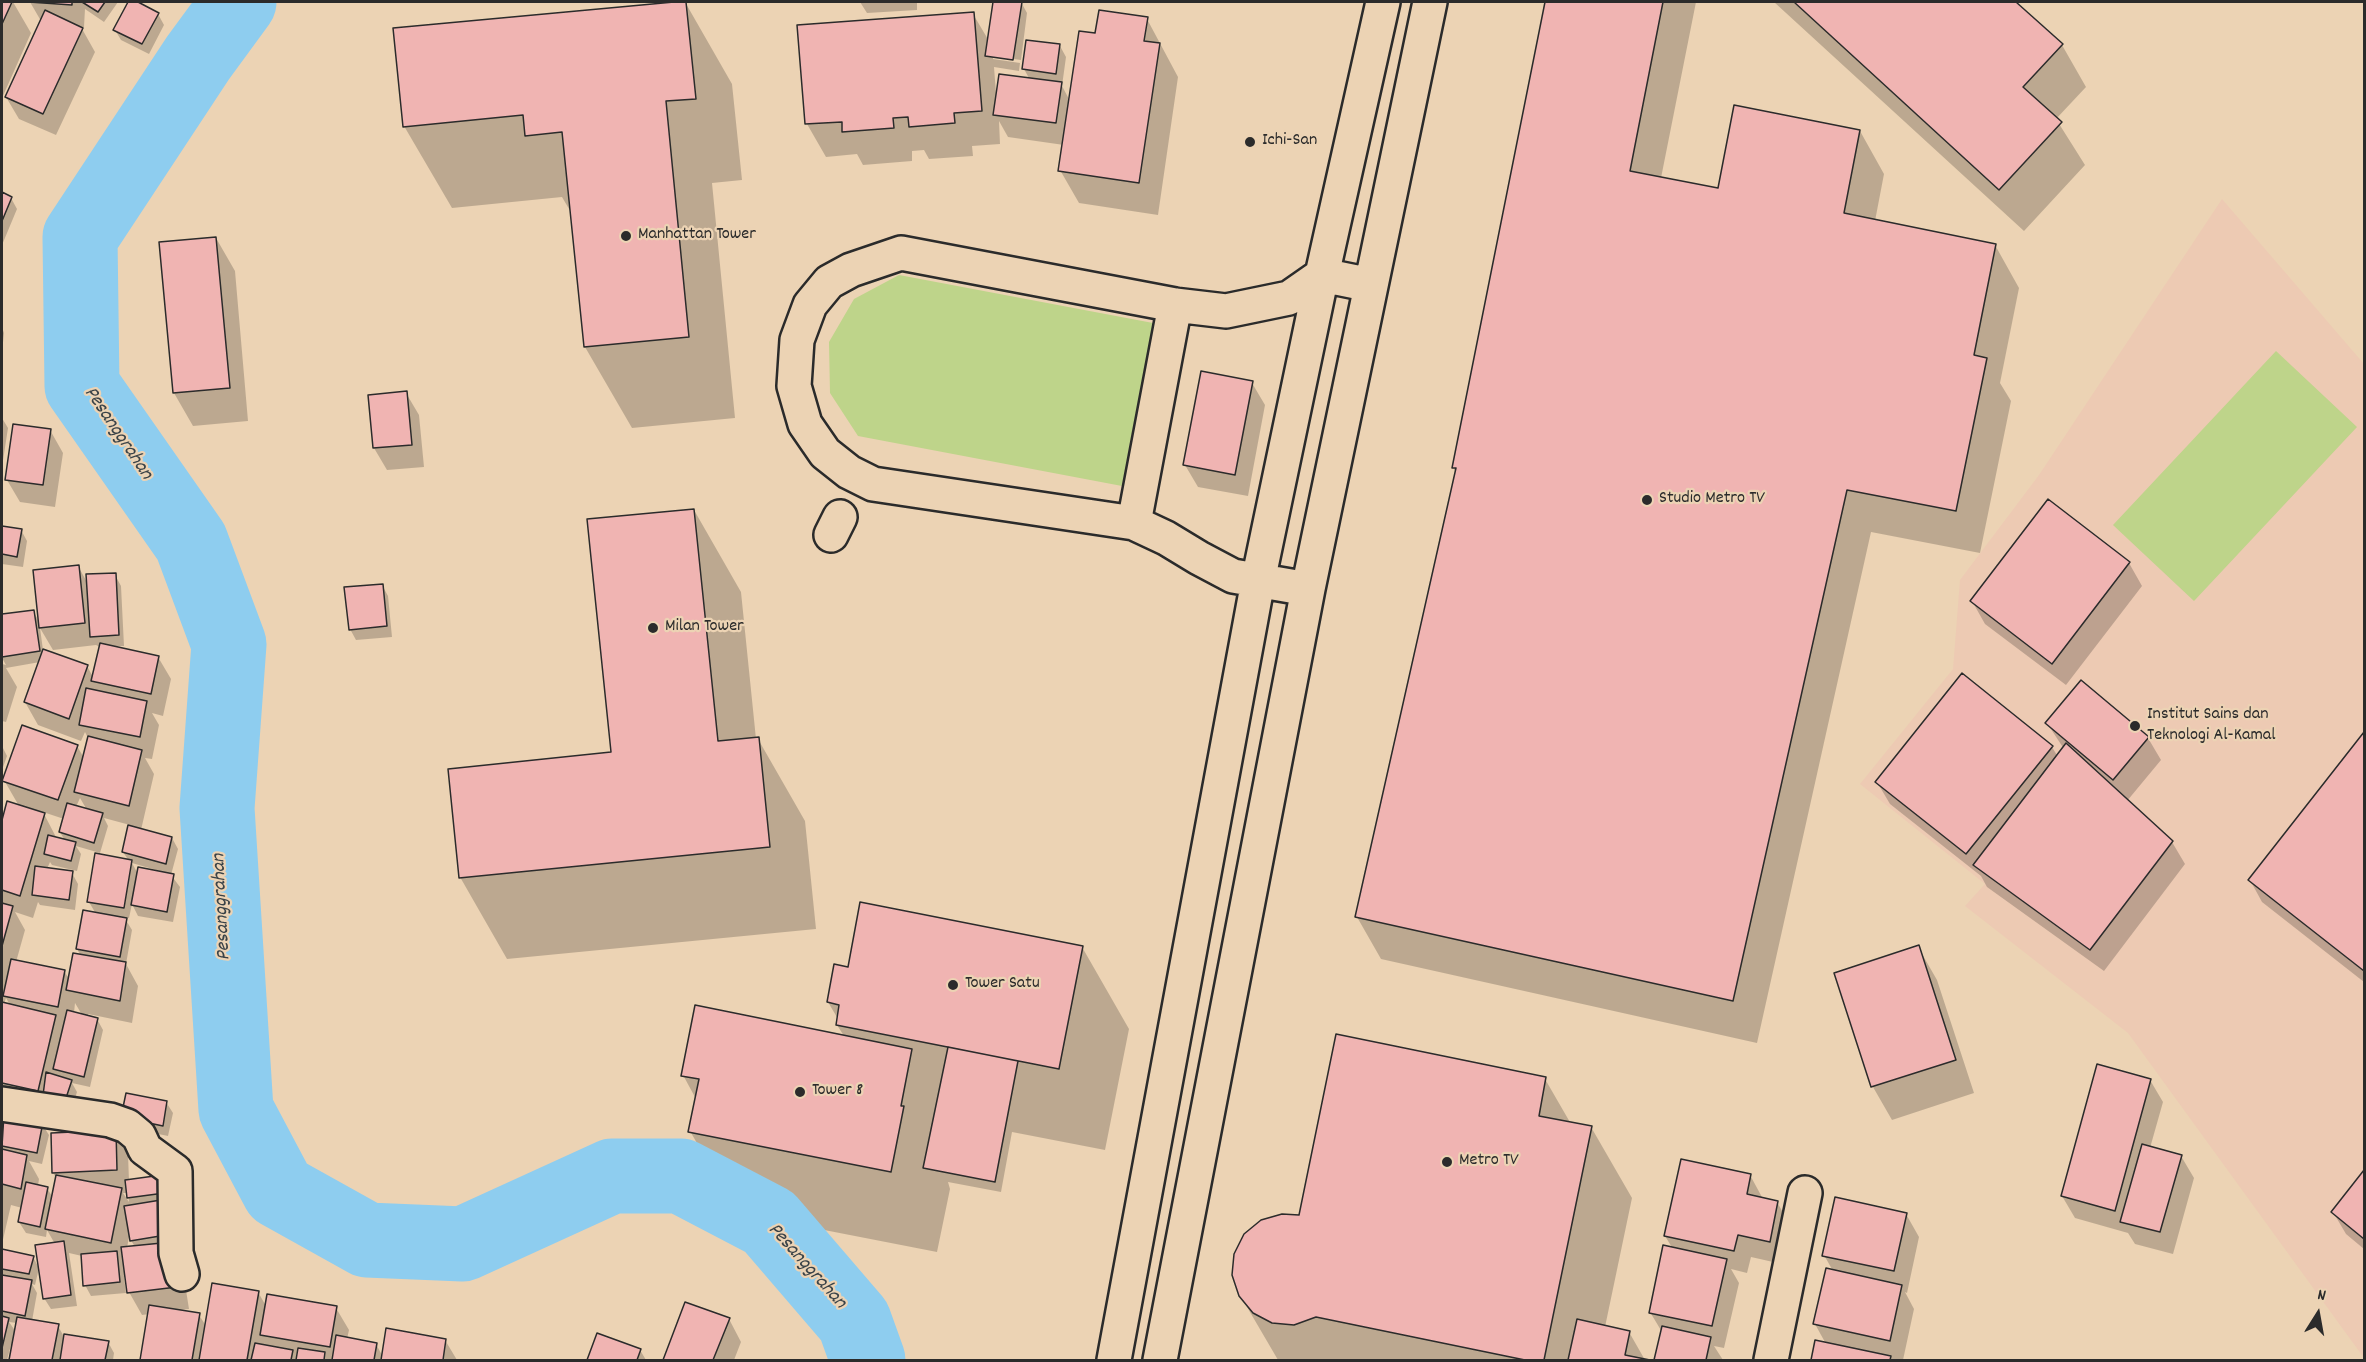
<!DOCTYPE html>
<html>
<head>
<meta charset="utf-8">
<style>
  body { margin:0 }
  #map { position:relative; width:2366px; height:1362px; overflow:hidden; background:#ecd3b4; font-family:Dekko,sans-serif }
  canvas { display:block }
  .frame { position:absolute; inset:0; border:3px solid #2b2b2b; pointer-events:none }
  .north { position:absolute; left:2288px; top:1284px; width:60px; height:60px; -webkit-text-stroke:4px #ecd3b4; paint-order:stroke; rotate:11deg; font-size:16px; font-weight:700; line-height:24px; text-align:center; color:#2b2b2b }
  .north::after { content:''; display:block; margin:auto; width:21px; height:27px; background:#2b2b2b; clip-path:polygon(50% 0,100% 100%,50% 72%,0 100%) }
</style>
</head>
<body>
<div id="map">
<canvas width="2366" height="1362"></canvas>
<div class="frame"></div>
<div class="north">N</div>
</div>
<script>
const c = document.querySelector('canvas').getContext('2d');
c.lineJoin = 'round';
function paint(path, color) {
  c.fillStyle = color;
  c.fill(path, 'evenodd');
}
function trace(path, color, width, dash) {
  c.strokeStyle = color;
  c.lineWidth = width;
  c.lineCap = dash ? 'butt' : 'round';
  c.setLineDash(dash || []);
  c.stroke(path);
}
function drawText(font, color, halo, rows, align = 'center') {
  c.font = font + ' Dekko,sans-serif';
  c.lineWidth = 4.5;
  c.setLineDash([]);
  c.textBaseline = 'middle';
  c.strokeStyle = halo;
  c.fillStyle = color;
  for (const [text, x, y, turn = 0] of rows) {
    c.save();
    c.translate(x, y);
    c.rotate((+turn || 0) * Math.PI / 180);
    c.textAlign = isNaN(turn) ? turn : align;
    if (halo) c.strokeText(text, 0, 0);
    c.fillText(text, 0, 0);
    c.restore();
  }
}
paint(new Path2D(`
  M2222 199 2364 364V1358L2128 1033 1965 906 1985 884 1860 784 1953 669 1960 580 2039 475Z`), '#edcab3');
paint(new Path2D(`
  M899 275 1153 323 1122 486 858 436 830 393 829 342 854 299Z
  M2276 351 2357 427 2194 601 2113 525Z`), '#bed48a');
paint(new Path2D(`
  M2 2H13L31 33 2 98Z
  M30 2H118L104 22 85 9 84 27H81L95 52 56 135 19 119 6 97 41 21Z
  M130 2H135L158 14 164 25 149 54 121 40 115 30Z
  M685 2 732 84 742 180 712 183 735 418 632 428 585 347 572 214 562 197 452 208 404 126 395 29Z
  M860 2H917V10L867 13Z
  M995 2H1021L1027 13 1021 60 993 56V59L1020 63 1019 71 994 67 996 93 1030 80 1024 69 1060 46 1066 57 1062 86 1070 101 1096 35 1147 19 1178 77 1158 215 1079 203 1060 170 1064 145 1008 137 999 121 1000 144 972 146 973 156 929 159 924 150 912 151V161L863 165 857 154 826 157 807 124 973 14 989 41Z
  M1547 2H1696L1661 178 1719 189 1860 131 1884 174 1875 221 1995 245 2019 288 2000 383 2011 401 1980 553 1871 532 1757 1043 1381 959 1357 917 1456 473 1453 467Z
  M1774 2H2014L2062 45 2086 87 2056 119 2085 165 2024 231Z
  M2 194 11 198 17 209 2 245Z
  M216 238 235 271 248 421 193 426 174 393Z
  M2 327 4 333 2 352Z
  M1252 383 1265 405 1248 496 1198 487 1185 465Z
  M406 393 419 415 424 467 387 470 374 448Z
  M2 418 8 428 2 467Z
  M50 430 63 453 55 507 20 502 7 480Z
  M2048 502 2129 563 2142 586 2066 685 1985 624 1972 601Z
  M694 510 741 592 756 739H758L805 821 816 929 507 959 460 877 613 753Z
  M2 527 21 530 27 541 23 567 2 564Z
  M78 566 88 584 115 575 121 586 124 646H114L158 657 171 679 163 716 152 713 159 725 152 759 145 758 154 774 141 830 172 838 178 849 171 875 180 887 173 922 138 916 132 904 129 918 124 917 132 930 126 964 138 986 132 1023 88 1014V1017L97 1019 103 1030 90 1087 72 1083 77 1092 69 1117 2 1102V825L8 803 19 806 4 780 77 746 84 758 89 740 85 732 81 741 38 725 25 702 40 662 6 668 17 687 6 722 2 721V664L6 665 2 658V616L33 611 40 623ZM40 628 53 650 96 645 100 647 93 677 87 666 43 650ZM80 798 87 810 76 807ZM43 812 64 819 60 832 65 841 57 839ZM104 818 130 825 123 852 129 861 89 902 96 914 77 949 81 956 70 980 64 971 16 962 25 930 15 912 33 918 38 902 40 905 75 910 78 884 72 873 47 869 50 862 52 865 77 871 81 854 76 846 100 853 108 826ZM132 863 156 870V872L138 874ZM6 998 10 1005 4 1004ZM75 1003 78 1008 82 1015 74 1013Z
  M382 585 388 596 392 637 356 640 350 629Z
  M2047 723 2148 738 2161 760 2127 801 2172 842 2185 864 2104 971 1987 887 1981 876 1890 804 1877 782 2052 747 2058 757 2064 749Z
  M2364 734V982L2262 902 2250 880Z
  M2 746 7 756 2 770Z
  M1082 947 1129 1029 1105 1150 1012 1132 1001 1192 948 1182 950 1189 937 1252 737 1213 690 1131 696 1099 683 1075 844 1036 837 1025 838 1019 828 1002 849 968Z
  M1918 947 1937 980 1974 1093 1892 1120 1873 1087 1836 974Z
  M1545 1079 1571 1124 1591 1127 1632 1198 1605 1327 1629 1332 1645 1360H1278L1240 1295 1300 1217Z
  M2150 1080 2163 1102 2150 1148 2181 1156 2194 1178 2173 1254 2135 1244 2128 1233 2075 1218 2062 1196Z
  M166 1102 173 1113 168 1136 129 1128Z
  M5 1116 42 1124 49 1135 42 1164 29 1161 39 1179 38 1186 47 1188 53 1198 57 1179 53 1173 115 1132 128 1154 129 1181 168 1176 189 1309 179 1310 199 1315 206 1326 258 1292 266 1306 336 1308 349 1330 347 1339 376 1344 383 1357 445 1340 457 1360H142L150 1314 142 1315 129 1292 127 1277H124L126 1293 91 1296 85 1285 82 1256 69 1253 77 1306 51 1309 44 1298 55 1244 47 1230 46 1237 26 1233 19 1222 22 1208 11 1205 2 1244V1131ZM123 1193H128L129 1202ZM129 1237 135 1247 127 1248Z
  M2364 1173V1249L2346 1234 2333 1212Z
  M1750 1175 1763 1199 1777 1202 1790 1225 1782 1264 1751 1257 1747 1273 1731 1269 1739 1283 1724 1348 1714 1346 1723 1360H1656L1662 1332 1650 1312 1673 1249 1665 1236Z
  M1906 1214 1919 1237 1907 1293 1905 1292 1914 1309 1903 1360H1812L1816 1342 1826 1344 1815 1324 1833 1271 1824 1255Z
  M2 1250 33 1257 39 1268 35 1285 32 1284 37 1293 32 1321 58 1326 63 1335 108 1342 114 1353 113 1360H10L13 1346 11 1345 7 1360H2ZM9 1322 17 1323 16 1332Z
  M686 1304 729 1319 741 1342 734 1360H665Z
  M598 1335 640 1350 646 1360H588Z`), '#0003');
trace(new Path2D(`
  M239 2 198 58 80 237 82 386 191 542 229 644 217 808 236 1110 279 1191 367 1240 463 1244 612 1176H681L769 1222 854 1321 868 1360`), '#8ecdef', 75);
const building = new Path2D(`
  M2 2H12L2 24Z
  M29 2H72V5Z
  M82 2H105L98 12Z
  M128 2H138L159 13 142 44 113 30Z
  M674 2H686L696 99 666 101 689 337 584 347 562 132 525 136 523 115 403 127 393 28Z
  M993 2H1022L1013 60 985 56Z
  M1545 2H1663L1630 171 1718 188 1734 105 1860 130 1844 213 1996 244 1974 355 1987 358 1956 511 1847 490 1733 1001 1355 917 1456 468H1452Z
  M1794 2H2016L2063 44 2023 87 2062 122 1999 190Z
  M45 10 83 28 43 114 5 97Z
  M1099 10 1148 17 1144 41 1160 43 1139 183 1058 171 1079 31 1095 33Z
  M974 12 982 111 954 113 955 123 909 127 908 117 893 118 894 128 842 132V122L805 124 797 25Z
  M1026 40 1060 44 1056 74 1022 69Z
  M999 74 1062 82 1056 123 993 115Z
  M2 192 12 197 2 221Z
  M216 237 230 388 173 393 159 242Z
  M1201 371 1253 381 1235 475 1183 465Z
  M407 391 412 445 373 448 368 395Z
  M13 424 51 429 43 485 5 480Z
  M2048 499 2130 562 2052 664 1970 601Z
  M694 509 718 741 759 737 770 847 459 878 448 769 611 752 587 519Z
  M2 526 22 529 17 557 2 554Z
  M79 565 85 623 39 628 33 570Z
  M116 573 119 635 90 637 86 574Z
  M383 584 387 626 349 630 344 587Z
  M34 610 40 651 2 657V614Z
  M100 643 159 656 151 694 91 681Z
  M43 649 88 665 69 719 24 702Z
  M1962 673 2053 746 1966 854 1875 782Z
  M2081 680 2149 737 2113 780 2045 723Z
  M86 688 147 701 140 737 79 725Z
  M22 725 78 745 58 800 2 781Z
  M2364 732V971L2248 880Z
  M88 736 142 750 129 806 74 792Z
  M2066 743 2173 841 2090 950 1973 865Z
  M7 801 45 813 20 896 2 890V820Z
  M67 803 103 813 94 843 59 832Z
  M128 825 172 837 166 864 122 852Z
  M48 835 76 842 71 861 44 854Z
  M95 853 132 860 124 908 87 902Z
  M35 866 73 871 69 900 32 895Z
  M138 867 174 874 167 912 131 905Z
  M860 902 1083 946 1059 1069 836 1025 839 1005 827 1002 834 964 848 967Z
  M2 903 13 906 2 946Z
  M83 910 127 918 120 957 76 949Z
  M1919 945 1956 1060 1871 1087 1834 973Z
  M73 953 126 962 120 1001 66 990Z
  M11 959 65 970 58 1007 3 996Z
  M2 1002 56 1015 38 1091 2 1083Z
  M695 1005 912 1049 901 1106H904L891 1172 688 1132 699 1079 681 1076Z
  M67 1010 98 1018 84 1077 53 1069Z
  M1336 1034 1546 1077 1539 1116 1592 1126 1544 1360H1525L1316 1317 1294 1325 1272 1323 1253 1313 1239 1296 1232 1275 1234 1254 1244 1234 1261 1220 1282 1214 1299 1215Z
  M948 1047 1018 1061 995 1182 923 1168Z
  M2097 1064 2151 1079 2115 1211 2061 1196Z
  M46 1072 72 1080 63 1107 42 1103Z
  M126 1093 167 1101 163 1126 121 1117Z
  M4 1114 43 1122 37 1153 2 1146Z
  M116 1130 117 1170 52 1173 51 1133Z
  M2142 1144 2182 1155 2160 1232 2120 1222Z
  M2 1149 27 1155 21 1189 2 1184Z
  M1681 1159 1751 1174 1747 1194 1778 1201 1770 1242 1738 1235 1734 1251 1664 1236Z
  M2364 1170V1239L2331 1212Z
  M169 1174 172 1192 127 1198 125 1180Z
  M56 1175 122 1188 111 1243 45 1229Z
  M26 1182 48 1187 40 1227 18 1222Z
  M1835 1197 1907 1213 1894 1271 1822 1256Z
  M167 1199 172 1234 130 1241 124 1206Z
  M64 1241 71 1295 43 1299 35 1245Z
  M172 1242 177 1287 127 1293 121 1247Z
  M1663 1245 1727 1259 1712 1326 1649 1313Z
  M2 1249 34 1256 29 1274 2 1269Z
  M117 1251 120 1282 83 1286 81 1254Z
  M1826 1268 1902 1285 1890 1341 1813 1324Z
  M2 1275 32 1280 25 1316 2 1311Z
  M212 1283 259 1291 247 1360H199Z
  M267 1294 337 1306 330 1347 260 1335Z
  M685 1302 730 1318 713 1360H663Z
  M149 1305 200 1313 192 1360H140Z
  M2 1316 9 1318 2 1348Z
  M17 1317 59 1324 52 1360H9Z
  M1577 1319 1630 1331 1625 1355 1650 1360H1568Z
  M1662 1326 1711 1337 1706 1360H1654Z
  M386 1328 446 1339 443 1360H381Z
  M597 1333 641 1349 637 1360H587Z
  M64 1334 109 1341 105 1360H60Z
  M336 1335 377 1343 374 1360H332Z
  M1815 1340 1891 1356 1890 1360H1811Z
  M255 1343 293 1350 291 1360H251Z
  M298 1348 325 1352 324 1360H296Z`);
paint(building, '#f0b4b2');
trace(building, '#2b2b2b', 1.5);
const minor = new Path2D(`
  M1134 523 1175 305
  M831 535 840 517
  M1308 589 1233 576 1199 558 1166 538 1134 523 873 484 849 472 825 453 805 424 794 386 797 340 810 305 829 282 851 270 901 253 1175 305 1226 311 1289 298 1322 275 1371 285
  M2 1104 110 1120 127 1126 139 1136 145 1149 175 1171 176 1253 182 1274
  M1114 1360 1258 581 1322 275 1383 2
  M1160 1360 1308 589 1430 2
  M1771 1360 1805 1193`);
trace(minor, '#2b2b2b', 38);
trace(minor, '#ecd3b4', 33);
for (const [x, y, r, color] of [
  [1250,142,6,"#2b2b2b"],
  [626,236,6,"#2b2b2b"],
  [1647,500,6,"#2b2b2b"],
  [653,628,6,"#2b2b2b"],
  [2135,726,6,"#2b2b2b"],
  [953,985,6,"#2b2b2b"],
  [800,1092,6,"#2b2b2b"],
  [1447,1162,6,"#2b2b2b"]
]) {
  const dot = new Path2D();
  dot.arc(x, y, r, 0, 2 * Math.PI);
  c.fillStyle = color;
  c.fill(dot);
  trace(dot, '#ecd3b4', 2);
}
drawText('18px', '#2b2b2b', '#ecd3b4', [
  ["Ichi-San",1262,142],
  ["Manhattan Tower",638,236],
  ["Studio Metro TV",1659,500],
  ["Milan Tower",665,628],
  ["Institut Sains dan",2147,716],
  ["Teknologi Al-Kamal",2147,737],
  ["Tower Satu",965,985],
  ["Tower 8",812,1092],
  ["Metro TV",1459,1162]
], 'left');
drawText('italic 20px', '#3a4348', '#ecd3b4', [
  ["Pesanggrahan",117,434,56],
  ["Pesanggrahan",223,907,-93],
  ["Pesanggrahan",806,1267,48]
]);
</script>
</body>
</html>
